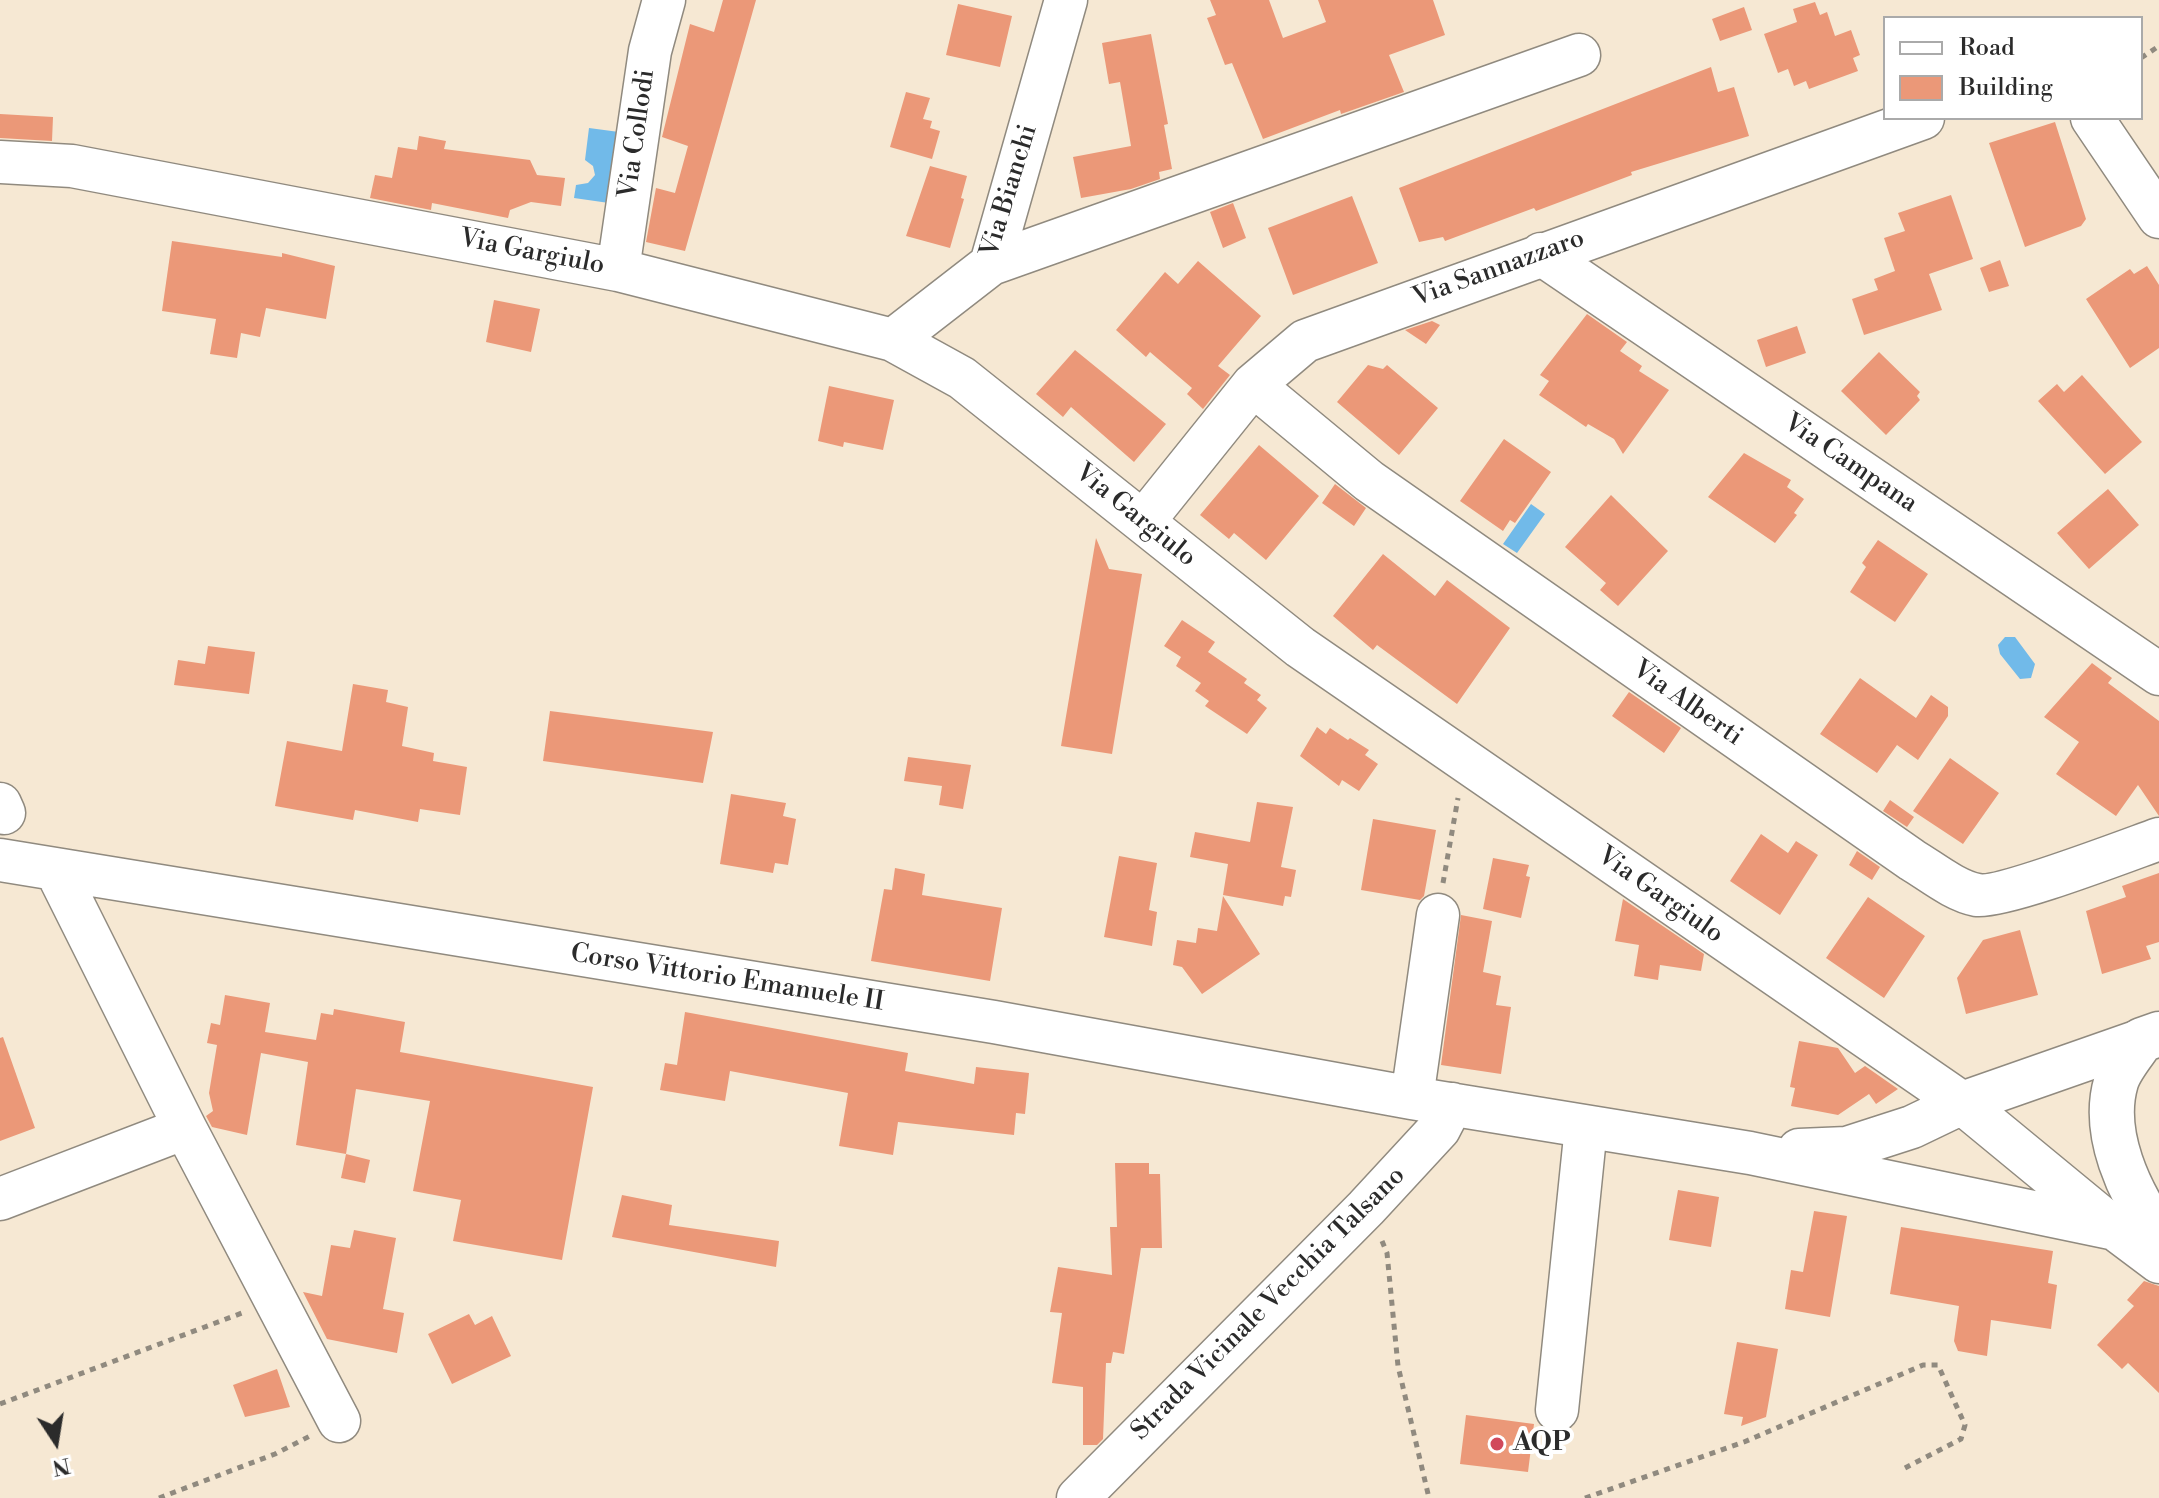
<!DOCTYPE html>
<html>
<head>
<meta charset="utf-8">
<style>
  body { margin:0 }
  #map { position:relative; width:2159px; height:1498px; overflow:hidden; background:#f6e8d3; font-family:"Libre Bodoni",serif }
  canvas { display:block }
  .legend { position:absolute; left:1883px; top:16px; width:260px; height:104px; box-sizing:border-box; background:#fff; border:2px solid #aaa; margin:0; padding:10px 14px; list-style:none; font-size:24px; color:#2b2b2b }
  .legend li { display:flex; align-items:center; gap:16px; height:40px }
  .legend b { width:40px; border:2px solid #aaa }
  .north { position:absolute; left:16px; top:1402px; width:80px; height:80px; -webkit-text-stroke:6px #fff; paint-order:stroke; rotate:168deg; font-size:22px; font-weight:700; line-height:32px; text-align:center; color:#2b2b2b }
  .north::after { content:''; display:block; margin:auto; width:28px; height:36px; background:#2b2b2b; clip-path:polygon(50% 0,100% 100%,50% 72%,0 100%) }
</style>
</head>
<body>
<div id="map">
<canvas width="2159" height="1498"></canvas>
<ul class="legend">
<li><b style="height:10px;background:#fff"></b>Road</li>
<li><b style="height:22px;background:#eb9878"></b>Building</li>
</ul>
<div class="north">N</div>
</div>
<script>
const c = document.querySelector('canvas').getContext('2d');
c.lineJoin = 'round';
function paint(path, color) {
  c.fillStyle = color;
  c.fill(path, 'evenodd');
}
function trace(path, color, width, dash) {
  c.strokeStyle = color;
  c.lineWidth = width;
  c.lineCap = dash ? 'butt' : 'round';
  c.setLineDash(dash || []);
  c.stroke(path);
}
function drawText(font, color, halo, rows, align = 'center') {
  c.font = font + ' "Libre Bodoni",serif';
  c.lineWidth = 8;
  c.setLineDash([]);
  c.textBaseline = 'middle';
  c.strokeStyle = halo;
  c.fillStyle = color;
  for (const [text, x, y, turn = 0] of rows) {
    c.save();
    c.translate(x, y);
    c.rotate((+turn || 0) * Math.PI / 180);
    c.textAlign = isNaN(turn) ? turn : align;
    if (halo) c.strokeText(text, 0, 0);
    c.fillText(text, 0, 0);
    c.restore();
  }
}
paint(new Path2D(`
  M589 128 619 132 609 203 574 198 576 185 588 183 595 175 593 166 585 160Z
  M1531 504 1545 514 1517 553 1503 544Z
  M2005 637H2015L2035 664 2031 678 2020 679 2000 654 1998 645Z`), '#71bae9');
paint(new Path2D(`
  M723 0H756L685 251 646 242 656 188 675 193 688 146 662 137 690 24 714 32Z
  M1210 0H1269L1283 38 1326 22 1318 0H1433L1445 35 1389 55 1404 92 1341 114 1340 110 1263 139 1232 63 1225 65 1207 18 1216 15Z
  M1815 2 1820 15 1827 12 1835 36 1851 30 1860 55 1853 58 1858 71 1809 89 1806 81 1794 86 1788 69 1778 73 1764 34 1797 22 1793 9Z
  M958 4 1012 16 1000 67 946 55Z
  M1744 7 1752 30 1720 41 1712 19Z
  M1151 34 1168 124 1164 125 1172 169 1159 172 1160 179 1131 189 1081 198 1073 157 1131 146 1120 82 1109 84 1102 43Z
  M1711 67 1718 92 1734 87 1749 136 1631 172 1632 175 1536 211 1534 208 1445 241 1443 237 1419 242 1399 188Z
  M906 92 930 98 923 119 932 121 930 128 940 131 932 159 890 147Z
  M0 114 53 117 52 141 0 138Z
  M2055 122 2086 219 2081 226 2025 247 1989 143Z
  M419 136 446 141 444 149 530 160 537 175 565 178 561 206 531 202 510 210 508 218 432 203 431 210 370 198 375 175 392 178 398 147 417 150Z
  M930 166 967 176 961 198 964 199 950 248 906 236Z
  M1951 195 1973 259 1929 274 1942 310 1864 335 1852 299 1878 290 1874 279 1895 271 1884 238 1905 231 1898 213Z
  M1352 196 1378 263 1293 295 1268 228Z
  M1233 203 1246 238 1223 248 1210 212Z
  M172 241 282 257V253L335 266 326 319 266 308 260 337 241 333 237 358 210 354 216 319 162 311Z
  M2000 260 2009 286 1989 292 1980 268Z
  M1198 261 1261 316 1218 366 1230 375 1203 409 1187 394 1192 388 1150 352 1146 357 1116 330 1165 272 1178 284Z
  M2147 266 2159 285V348L2130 368 2086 299 2130 269 2134 274Z
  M494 300 540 309 531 352 486 342Z
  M1587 314 1627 342 1620 351 1642 366 1639 371 1669 390 1623 454 1614 439 1588 424 1586 427 1539 395 1549 381 1540 375Z
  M1432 321 1440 325 1426 344 1405 330Z
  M1797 326 1806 353 1766 367 1757 340Z
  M1075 350 1166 424 1134 462 1071 407 1063 417 1036 394Z
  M1879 352 1920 392 1917 396 1920 400 1886 435 1841 391Z
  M1368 365 1383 369 1387 365 1438 408 1399 455 1337 402Z
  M2082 375 2142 442 2105 474 2038 401 2057 384 2064 392Z
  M829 386 894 400 883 450 844 442 843 447 818 441Z
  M1504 439 1551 472 1515 523 1510 520 1503 531 1460 501Z
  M1259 445 1319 496 1266 560 1234 533 1229 539 1200 515Z
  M1744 453 1791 480 1787 487 1804 499 1794 513 1797 515 1775 543 1708 497Z
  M1335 484 1366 508 1354 526 1322 503Z
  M2108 489 2139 525 2089 569 2057 533Z
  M1611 495 1668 551 1618 606 1600 590 1606 583 1565 547Z
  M1096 538 1109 569 1142 574 1112 754 1061 746Z
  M1878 540 1928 574 1895 622 1850 592 1866 567 1862 563Z
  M1383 554 1435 596 1447 580 1510 628 1457 704 1377 645 1373 650 1333 616Z
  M1182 620 1215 642 1208 652 1247 679 1244 683 1261 695 1257 700 1267 708 1247 734 1205 706 1209 701 1195 691 1201 683 1176 666 1181 657 1164 646Z
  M208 646 255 652 249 694 174 685 178 660 205 664Z
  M2092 663 2112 678 2108 683 2159 721V816L2138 785 2116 816 2056 774 2079 742 2044 717Z
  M1860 678 1916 718 1931 695 1948 707V716L1918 760 1897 745 1877 773 1820 734Z
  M353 684 388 690 386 702 408 707 402 746 434 753 433 761 467 767 460 815 420 809 418 822 355 810 353 820 275 806 287 741 342 751Z
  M1629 692 1681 728 1664 753 1612 716Z
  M550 711 713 732 703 783 543 761Z
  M1317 727 1326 734 1330 728 1348 740 1350 738 1369 750 1365 755 1378 764 1359 791 1342 780 1339 786 1300 756Z
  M908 757 971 765 963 809 939 805 942 786 904 781Z
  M1950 758 1999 793 1963 844 1913 811Z
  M731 794 786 803 783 816 796 819 788 865 775 863 773 873 720 864Z
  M1890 800 1914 817 1907 827 1883 811Z
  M1257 802 1293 807 1281 867 1296 870 1291 897 1285 896 1283 906 1223 895 1228 864 1190 857 1195 832 1250 842Z
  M1373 819 1436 830 1424 896 1420 900 1361 890Z
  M1761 834 1788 853 1796 841 1818 855 1780 915 1730 881Z
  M1857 851 1880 867 1872 880 1849 865Z
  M1119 856 1157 863 1149 910 1157 912 1152 946 1104 937Z
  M1493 858 1529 865 1526 876 1530 877 1521 918 1483 909Z
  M895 868 925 874 922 895 1002 908 990 981 871 961 884 889 892 890Z
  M2159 873V942L2146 946 2151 959 2102 974 2086 911 2126 897 2122 886Z
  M1223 896 1260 954 1202 994 1182 967 1173 965 1177 940 1196 943 1198 928 1217 931Z
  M1868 897 1925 936 1884 998 1826 958Z
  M1623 899 1704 954 1701 971 1660 965 1658 980 1634 976 1639 945 1615 941Z
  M1461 915 1492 921 1483 972 1501 976 1496 1005 1511 1007 1501 1074 1441 1065Z
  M2020 930 2038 995 1966 1014 1957 978 1983 940Z
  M225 995 270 1003 265 1032 316 1040 321 1013 333 1015 334 1009 405 1022 400 1052 593 1087 562 1260 453 1241 461 1200 413 1191 430 1101 356 1089 346 1154 296 1145 308 1062 261 1053 247 1135 212 1127 206 1116 213 1111 209 1093 217 1045 207 1043 211 1023 220 1025Z
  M685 1012 908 1053 905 1071 974 1084 976 1067 1029 1073 1025 1114 1016 1113 1014 1135 898 1122 893 1155 839 1146 848 1093 730 1071 725 1101 660 1090 665 1063 677 1065Z
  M3 1037 35 1128 0 1141V1038Z
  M1799 1041 1838 1048 1855 1073 1865 1066 1898 1089 1876 1104 1869 1094 1838 1115 1791 1106 1795 1088 1790 1087Z
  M346 1154 370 1160 365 1183 341 1178Z
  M1115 1163H1149V1174H1160L1162 1248H1141L1124 1354 1113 1352 1111 1363H1106L1103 1439 1097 1445H1083V1387L1052 1383 1062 1313 1050 1312 1058 1267 1112 1275 1110 1227H1117Z
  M1678 1190 1719 1197 1711 1247 1669 1240Z
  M622 1195 672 1205 669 1225 779 1241 776 1267 612 1237Z
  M1814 1211 1847 1216 1830 1317 1785 1309 1791 1270 1803 1272Z
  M1901 1227 2053 1251 2048 1283 2057 1285 2051 1329 1991 1320 1987 1356 1958 1351 1954 1341 1959 1306 1890 1294Z
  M354 1230 396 1238 383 1309 404 1313 397 1353 327 1339 303 1292 322 1296 331 1245 350 1248Z
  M2144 1281 2159 1286V1393L2128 1363 2122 1369 2097 1345 2134 1306 2127 1300Z
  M469 1314 475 1325 492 1316 511 1356 452 1384 428 1334Z
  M1737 1342 1778 1349 1766 1417 1741 1426 1743 1417 1724 1414Z
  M277 1369 290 1407 245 1417 233 1385Z
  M1466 1415 1534 1424 1528 1472 1460 1464Z`), '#eb9878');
const minor = new Path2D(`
  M2092 118 2159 217
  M0 162 72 166 618 270 893 340 962 378 1300 647 1962 1103 2115 1229
  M1541 254 2159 674
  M991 264 1579 55
  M618 270 650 51 664 0
  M893 340 991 264 1066 0
  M1253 385 1369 481 1912 860C1932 872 1955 891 1977 895 2001 899 2128 850 2159 839
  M1143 522 1253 385 1305 341 1923 118
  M0 804 4 813 0 812
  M0 860 994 1022 1412 1098 1750 1153 2115 1229 2159 1262
  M56 870 185 1128 339 1421
  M1412 1098 1438 915
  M1799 1150 1847 1148 1912 1127 1962 1103 2142 1040
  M0 1199 185 1128
  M1557 1410 1586 1127
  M1078 1498 1366 1208 1439 1129 1452 1104`);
const major = new Path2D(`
  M2159 1034 2142 1040C2134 1052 2120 1068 2116 1082 2101 1133 2129 1193 2159 1234`);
trace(minor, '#908a7f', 45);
trace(major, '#908a7f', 47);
trace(new Path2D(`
  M2141 58 2159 46
  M1443 883 1458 798
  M1382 1241 1387 1253 1398 1366 1429 1498
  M0 1404 242 1313
  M159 1498 275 1454 310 1436
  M1585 1498 1744 1442 1923 1365H1938L1965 1425 1961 1439 1905 1468`), '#908a7f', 5, [6, 6]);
trace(minor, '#fff', 42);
trace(major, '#fff', 44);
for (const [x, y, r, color] of [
  [1497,1444,8,"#d1495b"]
]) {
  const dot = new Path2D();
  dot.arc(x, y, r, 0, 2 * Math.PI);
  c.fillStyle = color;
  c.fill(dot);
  trace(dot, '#fff', 3);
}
drawText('26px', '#2b2b2b', '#fff', [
  ["Via Collodi",638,134,-82],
  ["Via Bianchi",1010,191,-73],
  ["Via Gargiulo",532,253,11],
  ["Via Sannazzaro",1499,269,-20],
  ["Via Campana",1850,464,34],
  ["Via Gargiulo",1135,516,39],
  ["Via Alberti",1687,704,35],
  ["Via Gargiulo",1660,896,35],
  ["Corso Vittorio Emanuele II",727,979,9],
  ["Strada Vicinale Vecchia Talsano",1269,1304,-45]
]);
drawText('bold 26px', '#2b2b2b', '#fff', [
  ["AQP",1513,1444]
], 'left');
</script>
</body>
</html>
